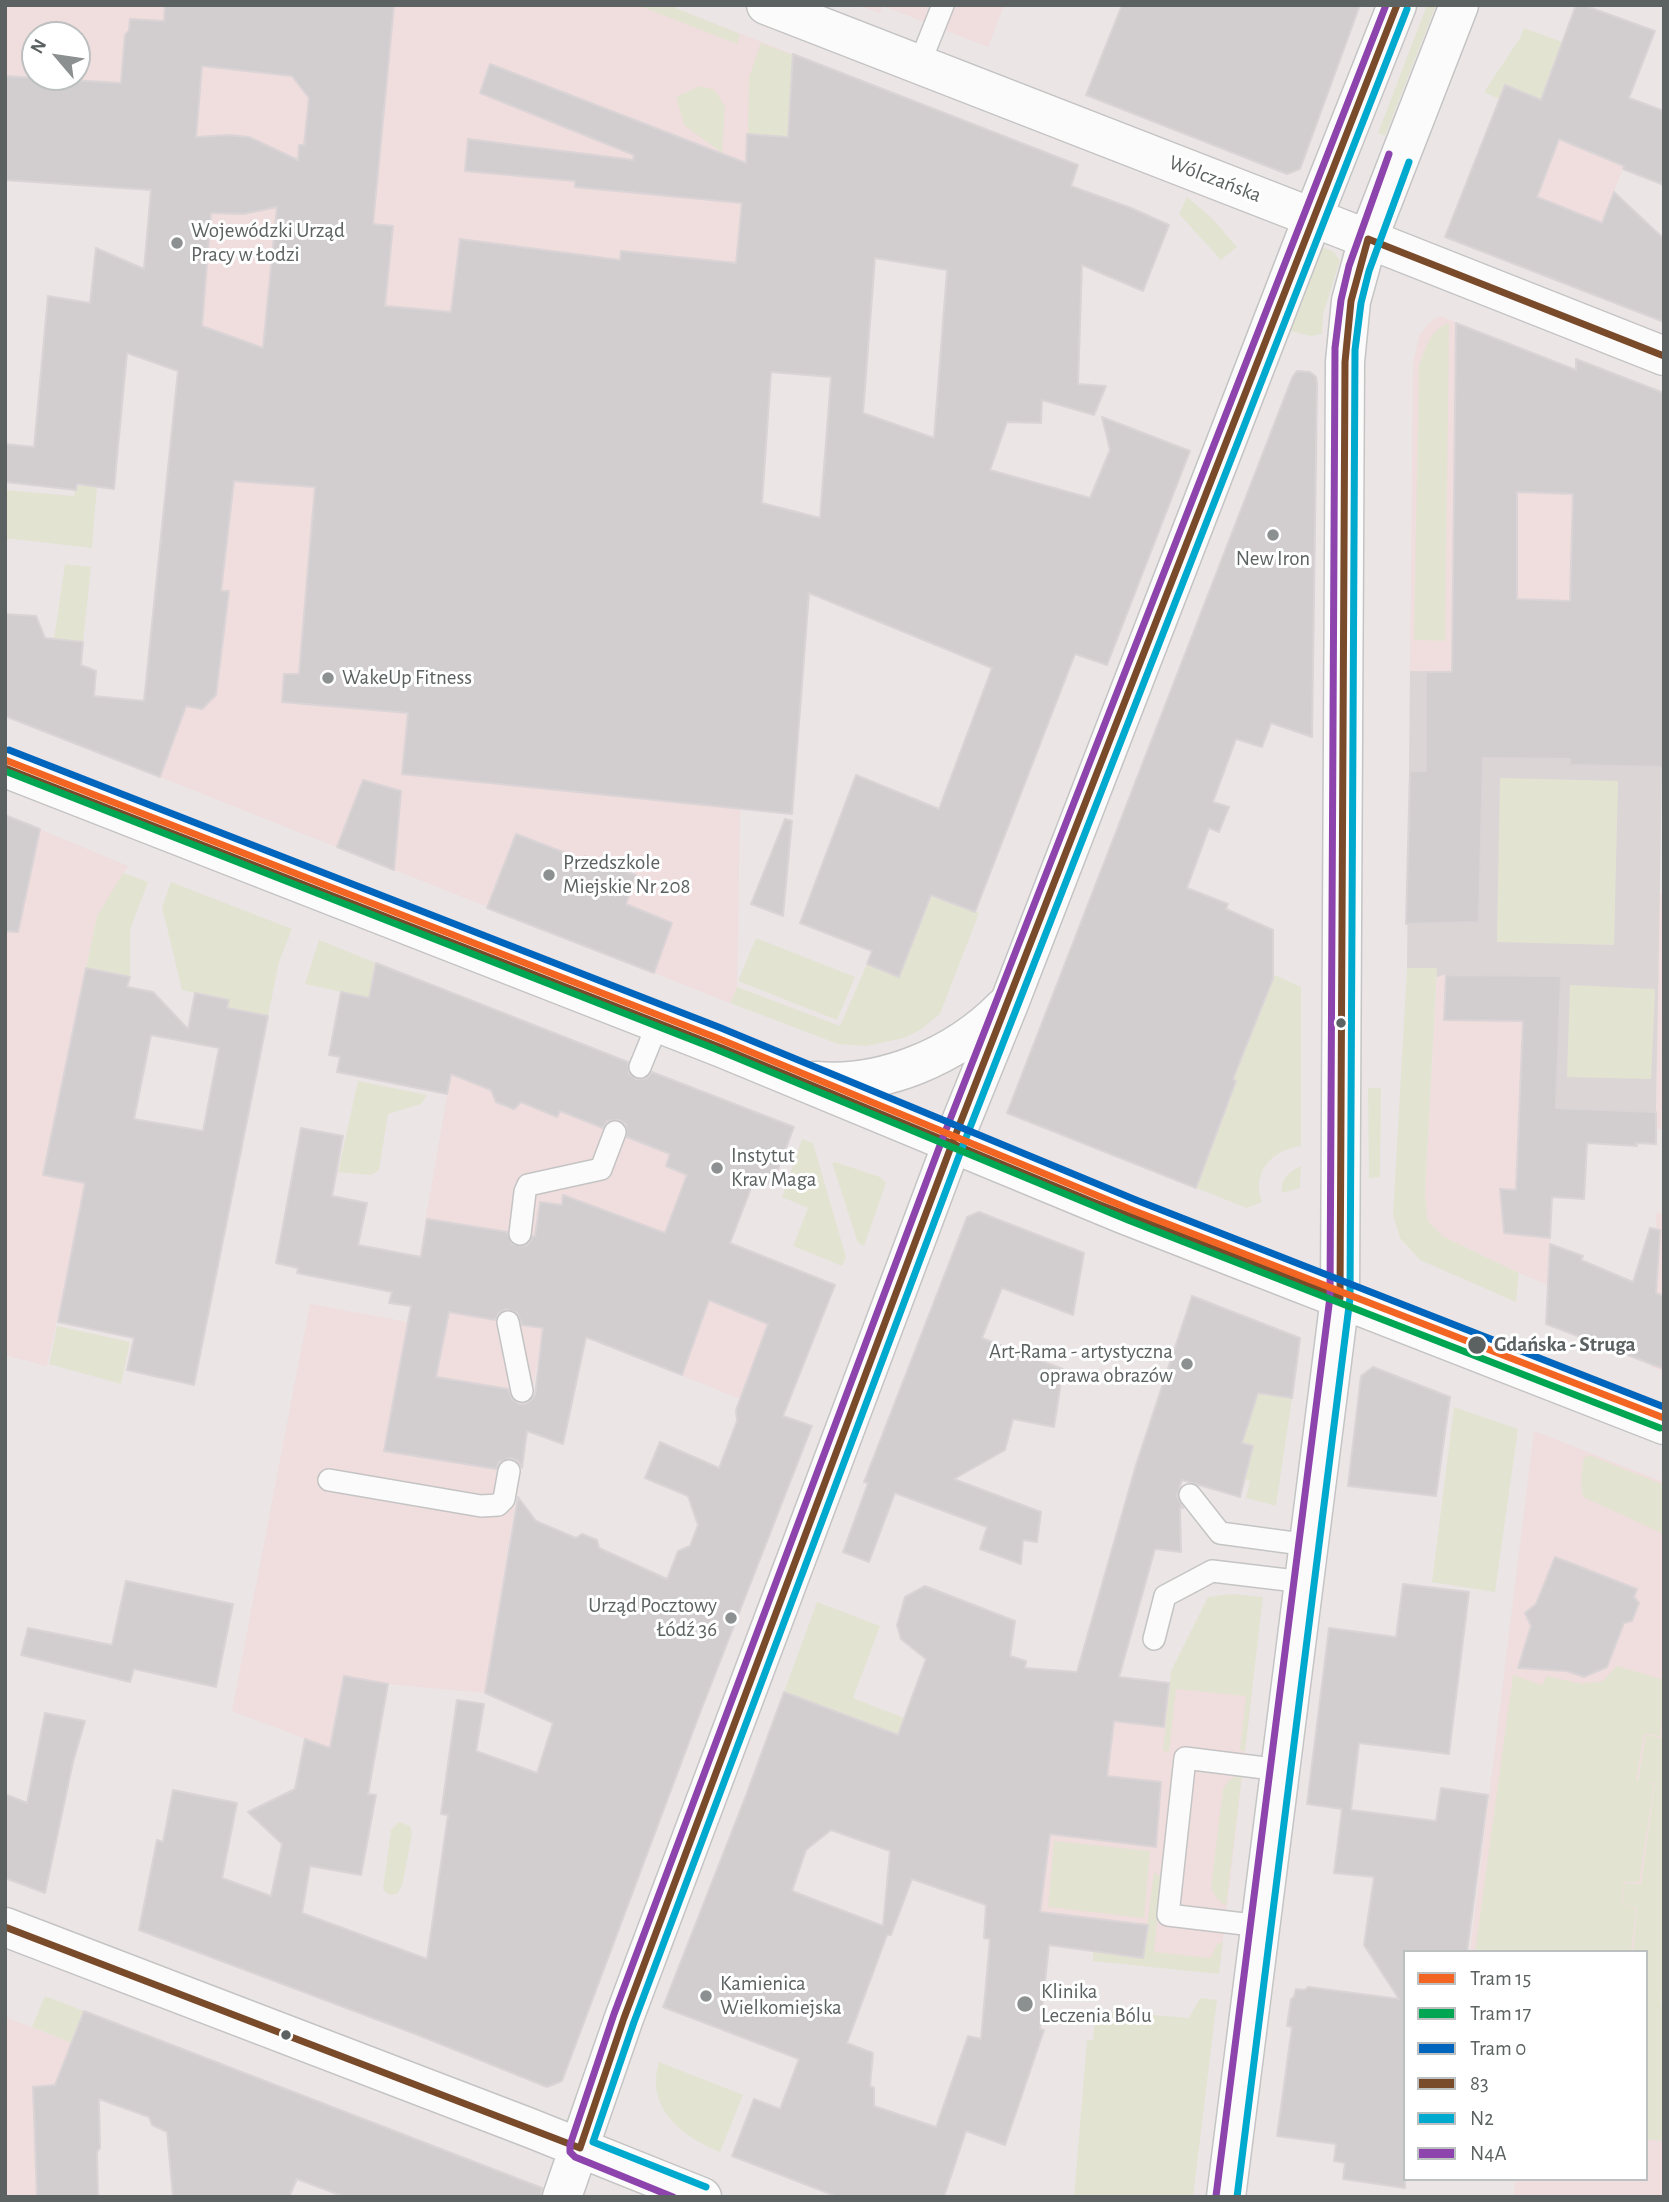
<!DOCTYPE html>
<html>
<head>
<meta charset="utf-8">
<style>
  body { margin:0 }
  #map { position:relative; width:1669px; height:2202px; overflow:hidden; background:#ebe5e6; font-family:"Alegreya Sans",sans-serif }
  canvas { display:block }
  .frame { position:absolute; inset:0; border:7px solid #5b6261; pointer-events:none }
  .legend { position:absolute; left:1403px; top:1950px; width:245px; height:231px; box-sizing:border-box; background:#fff; border:2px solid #bdc0c0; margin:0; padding:9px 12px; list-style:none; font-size:21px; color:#5b6261 }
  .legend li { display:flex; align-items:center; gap:14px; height:35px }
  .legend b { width:35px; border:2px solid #bdc0c0 }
  .north { position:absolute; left:21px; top:21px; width:70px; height:70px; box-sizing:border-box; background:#fff; border:2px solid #bdc0c0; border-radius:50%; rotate:299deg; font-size:19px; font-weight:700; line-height:28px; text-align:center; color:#5b6261 }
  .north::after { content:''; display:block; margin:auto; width:24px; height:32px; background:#8d9090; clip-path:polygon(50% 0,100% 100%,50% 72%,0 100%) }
</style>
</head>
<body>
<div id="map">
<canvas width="1669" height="2202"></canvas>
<div class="frame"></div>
<ul class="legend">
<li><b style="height:9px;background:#f26522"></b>Tram 15</li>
<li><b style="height:9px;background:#00a651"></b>Tram 17</li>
<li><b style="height:9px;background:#0065bd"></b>Tram 0</li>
<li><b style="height:9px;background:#7a4b2a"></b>83</li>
<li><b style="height:9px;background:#00a9ce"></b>N2</li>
<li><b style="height:9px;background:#8e44ad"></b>N4A</li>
</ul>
<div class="north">N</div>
</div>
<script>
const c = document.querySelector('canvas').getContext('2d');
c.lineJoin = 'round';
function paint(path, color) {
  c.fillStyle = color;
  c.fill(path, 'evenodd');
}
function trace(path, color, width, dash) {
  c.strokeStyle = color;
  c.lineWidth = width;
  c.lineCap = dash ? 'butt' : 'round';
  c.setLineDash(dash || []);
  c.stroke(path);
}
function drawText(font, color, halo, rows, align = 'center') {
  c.font = font + ' "Alegreya Sans",sans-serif';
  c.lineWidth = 6;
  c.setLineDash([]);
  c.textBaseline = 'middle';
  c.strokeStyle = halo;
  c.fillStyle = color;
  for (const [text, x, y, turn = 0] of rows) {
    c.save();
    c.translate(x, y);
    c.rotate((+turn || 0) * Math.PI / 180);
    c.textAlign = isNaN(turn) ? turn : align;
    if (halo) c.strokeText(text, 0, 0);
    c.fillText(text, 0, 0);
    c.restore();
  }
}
paint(new Path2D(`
  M5 5H668L797 56 788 137 740 808 737 987 730 1003 160 777 186 707 217 332 92 286 96 248 144 268 151 190 5 181ZM35 35H77V77H35Z
  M857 5H1004L988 47 883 6 879 13Z
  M1505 85 1635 137 1577 288 1445 237Z
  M1440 316 1576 370 1569 631 1621 674 1410 671 1413 365 1419 336 1429 323Z
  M5 815 128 866 97 916 86 967 130 977 47 1366 5 1355Z
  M1659 894H1664V1129H1656Z
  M1446 974 1561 976 1548 1285 1519 1273 1442 1236 1428 1221 1425 1194 1437 977Z
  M464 998 743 1108 688 1256 824 1311 783 1416 544 1320 485 1693 388 1684 344 1676 330 1748 232 1711 310 1304 408 1322Z
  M1656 1213 1664 1214V1372L1651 1367 1656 1284Z
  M1534 1431 1664 1482V1719L1661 1738 1646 1735 1638 1779 1655 1783 1641 1884 1623 1905 1637 1907 1633 1952H1470Z
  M1029 1669 1252 1692 1220 1965 1006 1939Z
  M5 2017 72 2043 64 2197H5Z
  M1646 2139 1664 2141V2197H1514L1516 2179H1646Z`), '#f0dddd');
paint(new Path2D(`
  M1410 671 1621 674 1662 767 1656 1112 1556 1108 1561 977 1446 974 1437 977 1407 968Z`), '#dcd5d6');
paint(new Path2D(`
  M637 5H668L740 34 737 44Z
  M1427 5H1436L1385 136 1378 133Z
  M1524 28 1562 42 1541 100 1505 85 1499 99 1484 92 1520 38Z
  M761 43 793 55 788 137 748 134 749 77Z
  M700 86 715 90 725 107 722 153 684 125 676 97Z
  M1187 197 1211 217 1237 247 1221 260 1179 214Z
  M1324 248 1333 251 1340 260 1323 315 1322 334 1311 336 1286 330 1319 251Z
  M1449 323 1445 641 1414 640 1419 365C1426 348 1430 329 1449 323Z
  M76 485 97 486 92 548 5 538V490L74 496Z
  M65 564 91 567 83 642 54 639Z
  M1500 778 1618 781 1614 945 1497 942Z
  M123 873 148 882 130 930V977L86 968 97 916Z
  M171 882 292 929 279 962 268 1016 227 1008 229 1000 182 990 162 907Z
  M931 895 979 913 940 1014 920 1030 904 1038 866 1046 838 1044 730 1003 737 987 840 1026 867 964 898 977Z
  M756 938 855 977 837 1020 738 981Z
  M319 940 376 963 369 998 305 984Z
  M1407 968H1437L1425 1194 1428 1221 1442 1236 1519 1273 1516 1302 1420 1260 1400 1238 1393 1215Z
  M1275 975 1301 987V1146C1272 1150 1251 1172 1262 1202L1247 1208 1196 1188 1236 1081 1233 1079Z
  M1570 985 1655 989 1651 1079 1567 1077Z
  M358 1081 427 1095 421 1104 388 1114 379 1170 371 1175 338 1172Z
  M1368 1088H1381L1380 1177 1369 1178Z
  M802 1139 813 1143 846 1257 842 1266 793 1246 808 1208 782 1197Z
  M835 1162 880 1177 886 1183 864 1246 858 1243 832 1163Z
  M1301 1166 1300 1188 1282 1193C1280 1179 1290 1171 1301 1166Z
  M57 1326 130 1342 121 1384 49 1364Z
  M1257 1393 1292 1398 1276 1506 1246 1498 1250 1481 1245 1479 1253 1446 1242 1443Z
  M1454 1407 1518 1429 1495 1592 1432 1582Z
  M1589 1455 1664 1485V1534L1583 1497C1580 1483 1581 1472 1584 1458Z
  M1232 1594 1263 1597 1245 1751 1240 1750 1246 1696 1176 1689 1169 1752 1163 1751 1171 1671 1208 1597Z
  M817 1602 880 1626 853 1698 904 1718 898 1735 784 1692Z
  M1617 1666 1664 1680V1707L1660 1736 1644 1734 1636 1780 1638 1781 1646 1735 1661 1738 1664 1719V1984L1661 2003 1664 2004V2141L1646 2139V1952H1633L1637 1908 1622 1905 1625 1883 1641 1884 1655 1783 1640 1781 1654 1784 1639 1882H1624L1621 1905 1636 1909 1631 1952H1475L1513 1675 1542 1685 1547 1676 1582 1684 1603 1681Z
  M1242 1775 1226 1906 1218 1900 1211 1888 1223 1789C1228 1781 1232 1776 1242 1775Z
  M399 1822 410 1826 412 1834 403 1882 398 1893C391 1896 387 1895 383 1889L391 1830Z
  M1054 1841 1150 1851 1144 1918 1048 1907Z
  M1154 1872 1162 1878 1154 1952 1211 1958 1217 1944 1223 1942 1219 1974 1093 1961V1951L1143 1957Z
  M45 1996 84 2011 72 2043 32 2027Z
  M1200 1998 1217 2000 1193 2197H1074L1087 2040H1093L1096 2010 1189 2018Z
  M659 2062 743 2095 720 2152C681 2136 645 2108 659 2062Z`), '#e3e3d2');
const building = new Path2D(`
  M165 5H394L373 224 393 226 385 306 451 312 460 239 620 260 621 251 736 263 742 203 575 187V181L465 171 468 139 633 160 634 155 480 93 490 64 746 163 747 134 788 137 793 54 1078 165 1071 186 1131 208 1169 225 1143 291 1082 265 1078 384 1106 386 1094 415 1042 400 1041 423 1007 422 990 470 1090 498 1110 450 1102 417 1190 451 1107 665 1075 654 975 912 931 895 899 977 867 964 872 951 800 923 856 775 939 809 992 668 809 593 792 814 402 774 408 713 282 702 284 674H299L315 487 234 481 221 591H229L216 695 202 709 186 706 160 777 5 716V614L36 616 45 638 83 642 81 665 96 671 94 696 144 701 178 371 127 353 114 489 77 484 76 490 5 482V444L34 447 48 296 90 303 96 248 144 269 151 190 5 180V76L121 83 125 35 129 30 130 19 164 21ZM202 66 292 76 309 98 304 145H299L298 160 249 137 229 135 196 137ZM277 207 263 348 202 326 211 213 243 214ZM875 258 947 270 934 438 863 413ZM771 372 831 377 820 518 762 503Z
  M1122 5H1360L1300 169 1287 174 1086 95Z
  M1576 5H1583L1655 31 1629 98 1664 111V185L1623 169 1624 166 1559 139 1537 197 1602 223 1614 192 1664 239V322L1445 237 1505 85 1541 100Z
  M1456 323 1576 370V359L1664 393V767L1570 765V759L1483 758 1479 922 1406 924 1410 771H1426V672H1452ZM1517 492 1573 494 1570 601 1517 599Z
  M1297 371 1310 372 1316 377 1317 384 1312 737 1271 723 1262 747 1236 739 1213 802 1229 807 1219 832 1209 828 1187 888 1228 904 1226 909 1273 930V979L1233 1079 1236 1081 1196 1188 1007 1113 1292 378Z
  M363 780 401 791 394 870 337 847Z
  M5 815 40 829 18 932 5 931Z
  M785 819 792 821 783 916 751 904Z
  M516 834 584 860 585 856 636 875 626 904 672 923 654 973 487 908Z
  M376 963 628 1062 629 1074 636 1079 647 1078 652 1072 794 1127 772 1185 755 1178 730 1243 835 1285 783 1416 812 1426 698 1718 562 2081 547 2087 418 2035 139 1930 157 1840 163 1842 173 1790 237 1803 222 1878 271 1896 282 1844 248 1812 295 1789 305 1739 330 1748 344 1676 388 1684 368 1794 376 1795 361 1875 310 1866 302 1913 427 1959 448 1815 441 1814 457 1700 484 1704 476 1751 537 1773 553 1723 485 1693 518 1497 536 1521 576 1538 582 1534 597 1540 599 1548 667 1579 678 1551 690 1546 698 1525 688 1496 645 1478 660 1442 719 1468 737 1421 736 1410 768 1324 709 1300 682 1375 586 1337 563 1444 527 1431 522 1468 518 1461 511 1458 499 1462 496 1469 384 1451 411 1306 389 1303 392 1292 297 1273 298 1268 276 1263 301 1128 343 1136 332 1196 367 1203 358 1245 421 1257 427 1219 507 1232 512 1244 525 1246 530 1242 533 1236H535L540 1202 562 1205 563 1195 665 1233 687 1175 666 1166 670 1154 627 1137 626 1124 619 1120 607 1121 603 1128 560 1111 557 1117 521 1102 514 1109 496 1102 491 1090 451 1074 447 1094 337 1072 340 1057 329 1055 341 992 369 998ZM506 1309 517 1313 522 1325 543 1328 535 1395 531 1400 525 1404H519L512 1399 508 1389 436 1377 449 1312 495 1320 499 1313Z
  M86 968 130 977 127 987 153 992 188 1029 195 993 229 1000 227 1008 268 1016 194 1385 127 1370 134 1338 58 1322 85 1183 43 1175ZM151 1035 219 1048 203 1131 134 1119Z
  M1446 975 1561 976 1556 1108 1656 1112V1144L1636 1143 1637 1146 1587 1143 1584 1199 1552 1197 1550 1238 1504 1233 1500 1189 1516 1190 1523 1021 1444 1020Z
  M979 1212 1084 1253 1073 1315 1002 1288 982 1338 1063 1369 1054 1427 1013 1419 1005 1450 954 1479 1041 1512 1037 1542 1023 1540 1021 1564 980 1549 987 1527 895 1493 869 1562 843 1552 868 1483 864 1482 967 1217Z
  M1650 1228 1660 1230 1656 1293 1664 1296V1369L1546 1324 1550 1244 1583 1256 1581 1260 1633 1282Z
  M1192 1296 1300 1338 1292 1398 1258 1393 1242 1443 1253 1446 1240 1497 1182 1480 1177 1496 1183 1508H1180L1181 1552 1155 1549 1119 1677 1169 1683 1164 1727 1114 1721 1107 1776 1161 1782 1156 1847 1050 1834 1040 1912 1148 1925 1143 1958 1049 1945 1040 2029 1044 2030 1005 2145 966 2131 944 2197H838L732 2156 754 2099 780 2109 799 2059 663 2007 745 1798 784 1692 898 1735 926 1659 901 1639 897 1625 905 1597 925 1586 1015 1621 1010 1656 1026 1661 1025 1668 1077 1672 1136 1465ZM831 1830 890 1851 883 1926 792 1891 806 1850ZM912 1879 986 1905 984 1938 990 1939 981 2039 968 2036 936 2127 874 2106V2088L870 2086 873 2053 847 2043 887 1935H891Z
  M1373 1367 1450 1397 1436 1496 1348 1486 1361 1376Z
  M1555 1557 1637 1589 1634 1597 1639 1603 1632 1621 1624 1623 1607 1667 1584 1677 1567 1671 1518 1668 1531 1626 1525 1613 1536 1604Z
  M126 1581 233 1604 216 1687 134 1669 130 1682 21 1655 28 1628 112 1645Z
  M1403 1584 1469 1592 1449 1754 1359 1743 1351 1810 1436 1821 1441 1788 1488 1795 1467 1952H1405V2188L1343 2179 1345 2163 1334 2161 1336 2144 1277 2136 1292 2027 1287 2026 1291 1999 1294 1997 1296 1989 1305 1990 1308 1987 1399 1999 1364 1945 1374 1877 1334 1873 1342 1809 1307 1804 1329 1628 1396 1637Z
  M45 1713 85 1721 73 1762 45 1893 5 1878V1794L27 1803Z
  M84 2011 542 2188 541 2197H345L297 2179 289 2197H173L167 2132 152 2125 149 2117 99 2099 100 2148 97 2152 98 2197H37L33 2087 55 2085Z`);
paint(building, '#d2cecf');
trace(building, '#dad4d6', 2);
const service = new Path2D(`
  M919 65 943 5
  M640 1067 658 1023
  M520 1234 525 1192 528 1185 601 1169 615 1132
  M508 1322 522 1391
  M329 1480 481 1506 498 1505 504 1499 509 1471
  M1190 1495 1220 1533 1309 1545
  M1154 1639 1165 1596 1212 1571 1304 1582
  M1261 1926 1168 1915 1185 1758 1281 1770`);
const tertiary = new Path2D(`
  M5 768 722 1048 1123 1214 1664 1425
  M815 1081C883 1087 956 1056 1004 1007
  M5 1927 530 2128 702 2197
  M562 2197 624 2018 952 1144 1010 1001 1313 217
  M1226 2197 1340 1298 1345 362 1351 301 1368 239 1664 356`);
const secondary = new Path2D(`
  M766 5 1368 239 1459 5
  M1313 217 1397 5`);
trace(service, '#c5c4c4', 24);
trace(tertiary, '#c5c4c4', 41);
trace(secondary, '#c5c4c4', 41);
trace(service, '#fcfbfb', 21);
trace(tertiary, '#fcfbfb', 38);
trace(secondary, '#fcfbfb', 38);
trace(new Path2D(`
  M5 768 722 1048 1093 1202 1340 1298 1345 362 1351 301 1368 239 1664 356
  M5 1927 580 2148 624 2018 952 1144 1397 5`), '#7a4b2a', 7);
trace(new Path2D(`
  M706 2187 593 2142 634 2022 962 1148 1407 9
  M1237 2197 1350 1298 1355 350 1361 303 1369 271 1409 162`), '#00a9ce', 7);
trace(new Path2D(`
  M1216 2196 1330 1297 1335 348 1341 300 1349 266 1389 154
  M673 2197 575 2157 570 2152V2145L614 2014 942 1140 1386 5`), '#8e44ad', 7);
trace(new Path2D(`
  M5 760 717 1038 1132 1210 1664 1418`), '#f26522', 7);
trace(new Path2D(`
  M5 771 713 1048 1128 1220 1660 1428`), '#00a651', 7);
trace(new Path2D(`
  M9 750 721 1028 1136 1200 1664 1407`), '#0065bd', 7);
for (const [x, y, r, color] of [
  [177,243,7,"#8d9090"],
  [1273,535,7,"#8d9090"],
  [328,678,7,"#8d9090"],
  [549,875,7,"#8d9090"],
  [1341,1023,6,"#5b6261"],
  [717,1168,7,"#8d9090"],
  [1477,1345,10,"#5b6261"],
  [1187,1364,7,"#8d9090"],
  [731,1618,7,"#8d9090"],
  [706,1996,7,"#8d9090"],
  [1025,2004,9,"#8d9090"],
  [286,2035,6,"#5b6261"]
]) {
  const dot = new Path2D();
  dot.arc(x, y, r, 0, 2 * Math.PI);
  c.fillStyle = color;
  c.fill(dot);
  trace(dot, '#fff', 2.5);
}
drawText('21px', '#5b6261', '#fff', [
  ["Wólczańska",1215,179,21]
]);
drawText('21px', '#5b6261', '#fff', [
  ["Wojewódzki Urząd",191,231],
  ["Pracy w Łodzi",191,255],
  ["New Iron",1273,559,"center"],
  ["WakeUp Fitness",342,678],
  ["Przedszkole",563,863],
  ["Miejskie Nr 208",563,887],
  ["Instytut",731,1156],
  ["Krav Maga",731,1180],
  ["Art-Rama - artystyczna",1173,1352,"right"],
  ["oprawa obrazów",1173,1376,"right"],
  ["Urząd Pocztowy",717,1606,"right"],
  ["Łódź 36",717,1630,"right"],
  ["Kamienica",720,1984],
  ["Wielkomiejska",720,2008],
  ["Klinika",1041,1992],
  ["Leczenia Bólu",1041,2016]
], 'left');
drawText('bold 21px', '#5b6261', '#fff', [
  ["Gdańska - Struga",1494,1345]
], 'left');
</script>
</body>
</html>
